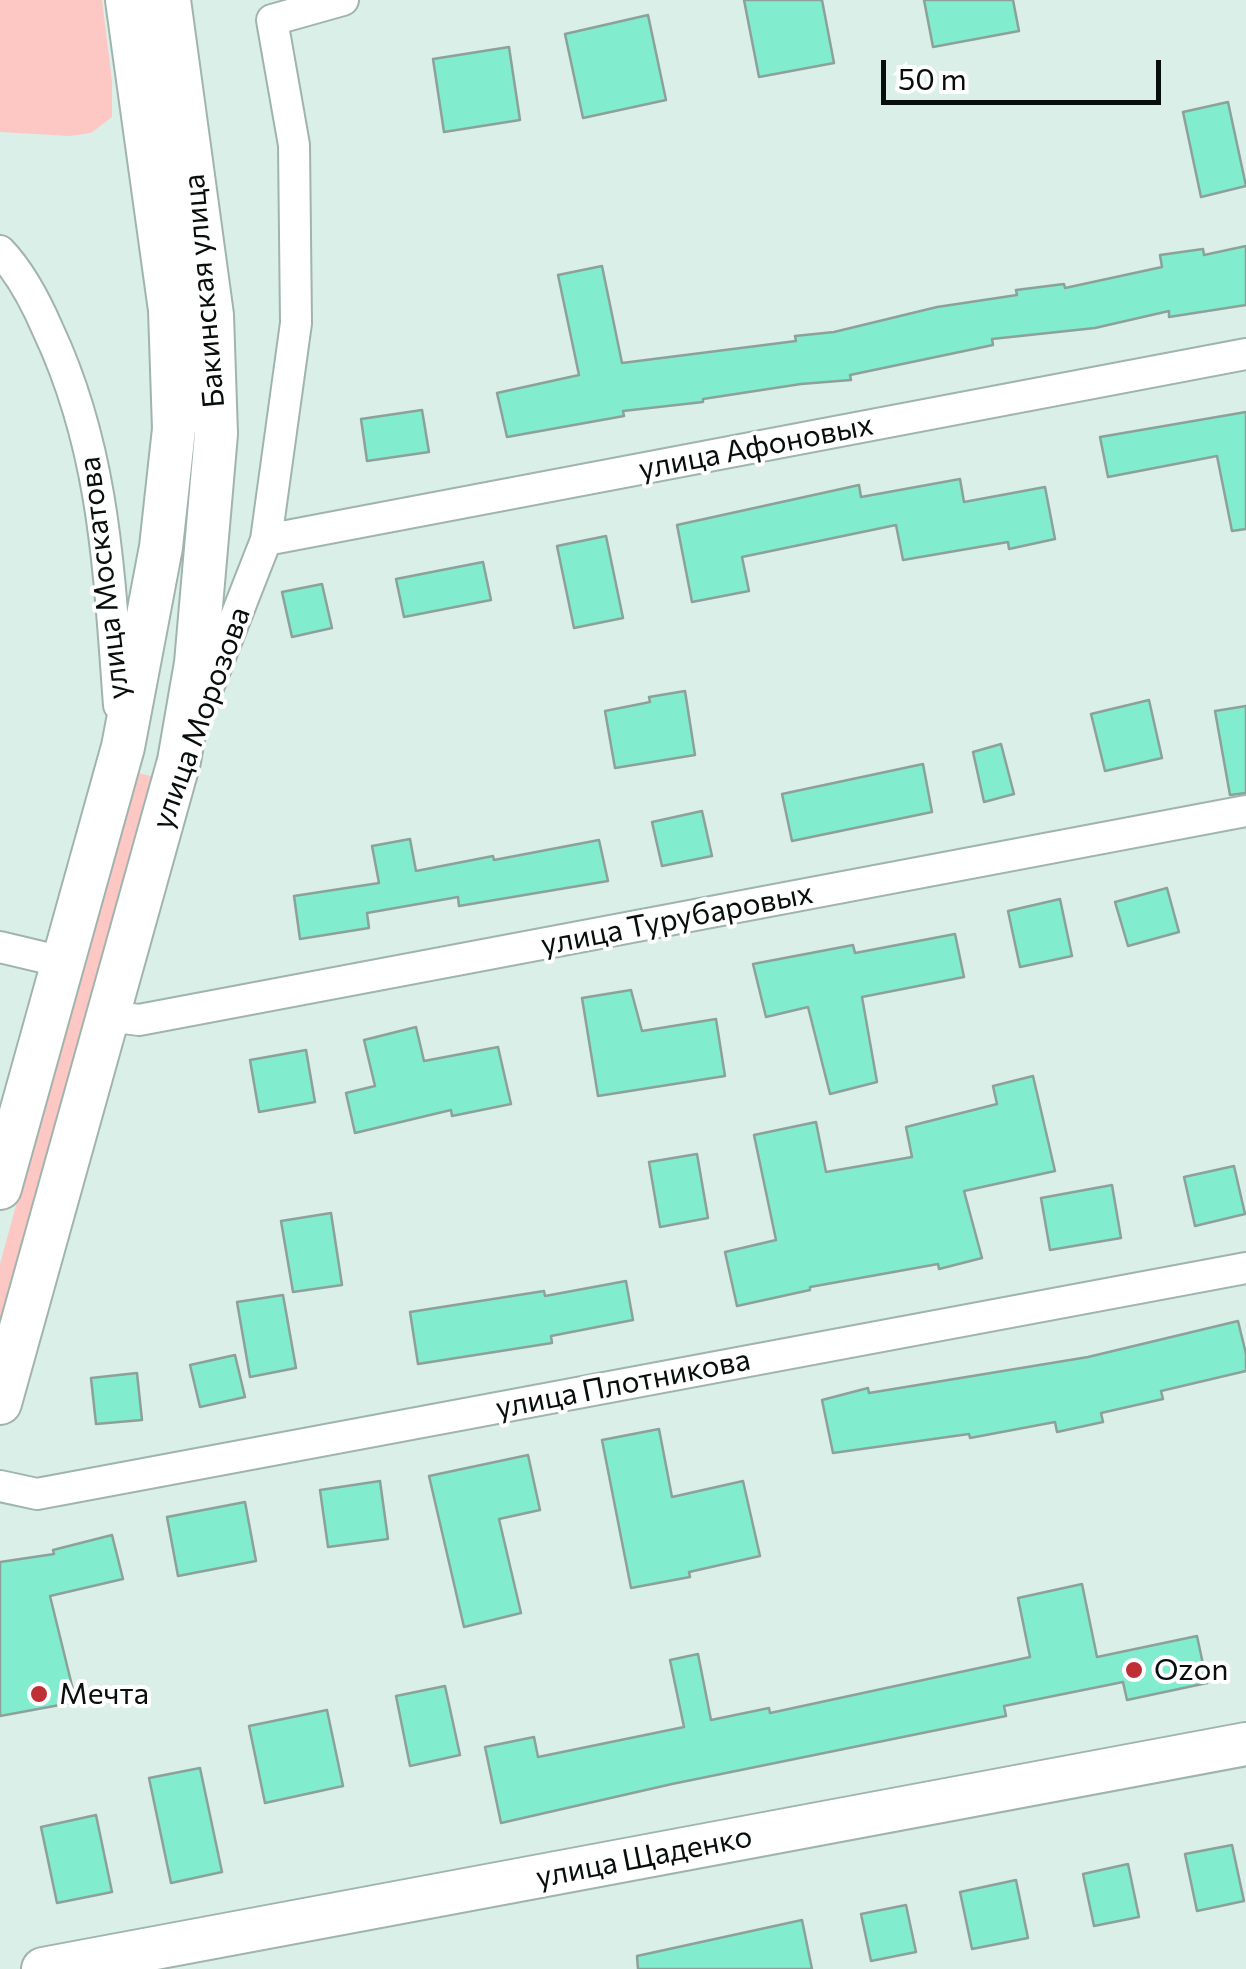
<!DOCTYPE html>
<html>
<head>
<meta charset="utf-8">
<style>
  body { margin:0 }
  #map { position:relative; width:1246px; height:1969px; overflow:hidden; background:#daefe8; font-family:Commissioner,sans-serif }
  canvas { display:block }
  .scale { position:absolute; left:881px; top:60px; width:280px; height:45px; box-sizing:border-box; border:5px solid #070e0c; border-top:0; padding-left:12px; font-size:30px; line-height:35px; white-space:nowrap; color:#070e0c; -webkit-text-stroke:8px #fff; paint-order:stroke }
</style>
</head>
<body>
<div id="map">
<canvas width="1246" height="1969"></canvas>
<div class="scale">50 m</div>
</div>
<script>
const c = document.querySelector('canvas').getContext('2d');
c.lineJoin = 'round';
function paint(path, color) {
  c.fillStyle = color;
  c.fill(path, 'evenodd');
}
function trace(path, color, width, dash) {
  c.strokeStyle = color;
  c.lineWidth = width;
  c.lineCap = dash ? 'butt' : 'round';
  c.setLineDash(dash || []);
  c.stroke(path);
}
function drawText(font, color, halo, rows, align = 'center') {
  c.font = font + ' Commissioner,sans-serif';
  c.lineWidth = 8;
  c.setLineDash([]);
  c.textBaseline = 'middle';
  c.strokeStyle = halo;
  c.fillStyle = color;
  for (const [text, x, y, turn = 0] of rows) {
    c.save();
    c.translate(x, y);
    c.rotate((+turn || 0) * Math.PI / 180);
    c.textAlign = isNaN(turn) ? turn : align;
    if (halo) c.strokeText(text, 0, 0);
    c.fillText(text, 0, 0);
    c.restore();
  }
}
paint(new Path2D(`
  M0 0H102L112 81V117L91 133 70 136 0 132Z
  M135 772 154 777 0 1340V1264Z`), '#fdc7c3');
const building = new Path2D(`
  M744 0H822L834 63 759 77Z
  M924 0H1013L1019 31 933 47Z
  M648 15 666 100 583 118 565 34Z
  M509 47 520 120 444 132 433 59Z
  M1228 102 1246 186 1201 197 1183 112Z
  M1246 246V305L1169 317V311L1095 328 992 339 993 345 850 375 851 380 801 384 703 399V402L623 411 624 416 507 437 497 393 579 375 558 275 602 266 622 363 796 341 795 336 834 332 937 307 1017 295 1016 290 1064 284 1065 288 1162 267 1160 255 1203 249 1204 255Z
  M422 410 429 452 367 461 361 419Z
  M1246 412V529L1232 531 1217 456 1108 477 1100 437Z
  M960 479 964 502 1045 487 1055 539 1009 549 1008 542 903 560 896 525 742 557 749 591 692 602 677 525 859 485 861 497Z
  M606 536 623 618 574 628 557 546Z
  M483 562 491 600 404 617 396 579Z
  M322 584 332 628 292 637 282 592Z
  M685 691 695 755 615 768 605 711 650 702 649 697Z
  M1149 700 1162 758 1105 771 1091 714Z
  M1246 706V793L1230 795 1215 711Z
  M1001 744 1014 794 984 802 973 752Z
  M923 764 932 812 792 841 782 794Z
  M702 811 712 856 662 866 652 822Z
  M410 839 416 871 493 856 494 860 599 840 608 881 459 906 458 897 367 913 369 928 300 939 294 896 379 883 372 846Z
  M1167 888 1179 932 1128 946 1115 902Z
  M1060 899 1072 956 1020 967 1008 911Z
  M955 934 964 977 862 997 877 1082 830 1094 808 1007 766 1017 753 964 853 945 855 953Z
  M631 990 642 1031 716 1019 725 1076 598 1096 582 998Z
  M416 1027 424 1061 498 1047 511 1104 452 1116 451 1110 355 1133 346 1093 375 1086 364 1040Z
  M306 1050 315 1102 259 1112 250 1060Z
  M1033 1076 1055 1171 964 1191 982 1258 939 1269 938 1264 810 1287V1290L737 1306 725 1252 776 1240 754 1135 816 1122 826 1172 912 1157 906 1127 997 1104 993 1086Z
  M697 1154 708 1218 660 1227 649 1162Z
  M1234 1166 1245 1214 1195 1226 1184 1177Z
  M1112 1185 1121 1238 1050 1250 1041 1198Z
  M331 1213 342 1285 293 1292 281 1221Z
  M626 1281 633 1320 551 1336 552 1343 418 1364 410 1312 544 1291 545 1296Z
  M283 1295 296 1368 250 1377 237 1302Z
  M1238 1321 1246 1354V1371L1161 1391 1163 1399 1101 1413 1103 1422 1057 1432 1055 1422 970 1438 969 1434 833 1453 822 1400 868 1388 869 1393 1088 1357Z
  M235 1355 245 1397 200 1407 190 1365Z
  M137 1373 142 1420 96 1424 91 1378Z
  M659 1429 672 1497 743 1481 760 1556 689 1572 690 1577 631 1588 602 1440Z
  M528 1455 540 1510 499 1519 521 1613 464 1627 429 1476Z
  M380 1481 388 1539 328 1547 320 1490Z
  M245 1502 256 1561 178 1576 167 1517Z
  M112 1535 123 1579 50 1596 76 1702 0 1716V1562L54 1554 53 1550Z
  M1082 1584 1097 1657 1197 1636 1207 1683 1127 1700 1123 1682 1004 1706 1006 1716 672 1784 501 1823 485 1747 534 1737 538 1757 684 1727 670 1660 698 1654 711 1720 769 1708 770 1713 1030 1657 1018 1598Z
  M445 1686 460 1755 410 1766 396 1696Z
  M327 1710 343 1786 265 1803 249 1726Z
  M200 1768 222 1872 171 1883 149 1778Z
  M96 1815 112 1892 57 1903 41 1827Z
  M1232 1845 1244 1901 1197 1911 1185 1854Z
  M1128 1864 1139 1917 1094 1926 1083 1874Z
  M1016 1880 1028 1938 972 1949 960 1892Z
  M906 1905 916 1952 871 1961 861 1914Z
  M802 1920 812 1969H638L637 1956Z`);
paint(building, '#81ecce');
trace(building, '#8da19b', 2.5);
const street = new Path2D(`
  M0 251C21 273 36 302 48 330 105 451 109 573 119 705
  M266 540 1246 354
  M202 703 266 540 296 323 294 145 272 20 343 0
  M0 947 63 962
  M108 1016 139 1020 1246 811
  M0 1486 37 1494 1246 1268`);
const secondary = new Path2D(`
  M0 1188 123 747 161 547 174 429 170 310 127 0
  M0 1403 179 761 196 663 216 434 212 315 169 0
  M43 1969 1246 1744`);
trace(street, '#a0b4ad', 34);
trace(secondary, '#a0b4ad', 46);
trace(street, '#fff', 30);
trace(secondary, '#fff', 42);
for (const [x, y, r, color] of [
  [1134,1670,10,"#bf2f36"],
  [39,1694,10,"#bf2f36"]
]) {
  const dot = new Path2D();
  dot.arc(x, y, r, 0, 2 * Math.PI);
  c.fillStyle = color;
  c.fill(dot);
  trace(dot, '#fff', 4);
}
drawText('30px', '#070e0c', '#fff', [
  ["Бакинская улица",204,291,-95],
  ["улица Афоновых",756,447,-11],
  ["улица Москатова",104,578,-97],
  ["улица Морозова",201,718,-70],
  ["улица Турубаровых",677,919,-11],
  ["улица Плотникова",623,1384,-11],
  ["улица Щаденко",644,1857,-11]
]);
drawText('30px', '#070e0c', '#fff', [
  ["Ozon",1154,1670],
  ["Мечта",59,1694]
], 'left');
</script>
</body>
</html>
